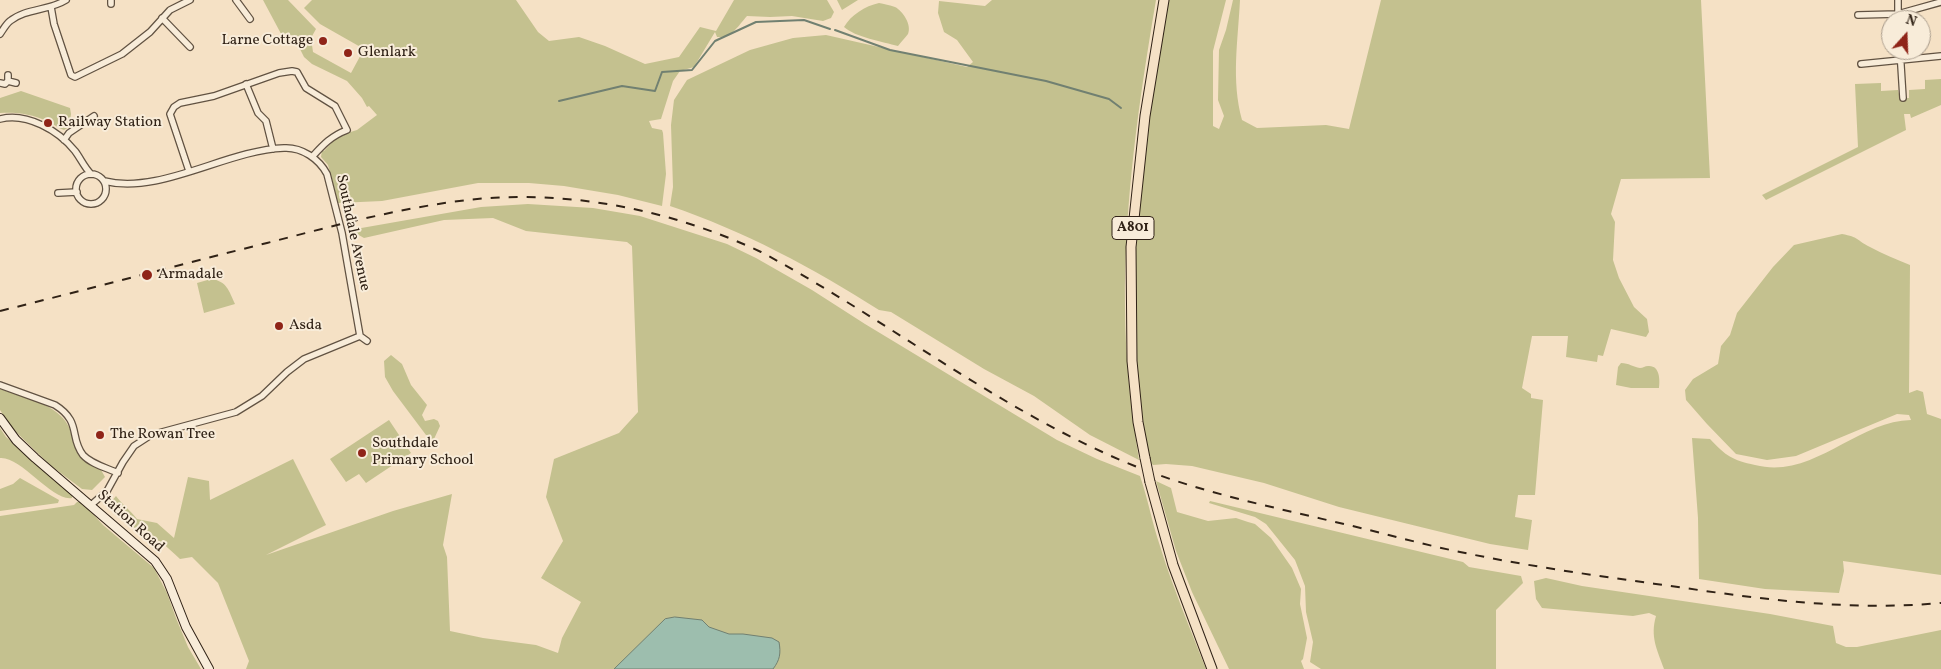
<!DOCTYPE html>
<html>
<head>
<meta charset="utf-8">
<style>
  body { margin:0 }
  #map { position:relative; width:1941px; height:669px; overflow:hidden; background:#f5e1c5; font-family:Vollkorn,serif }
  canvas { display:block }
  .north { position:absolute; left:1881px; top:10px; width:50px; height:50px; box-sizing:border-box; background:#f8ecd9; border:1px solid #a89b8b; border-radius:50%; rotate:20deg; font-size:14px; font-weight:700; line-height:20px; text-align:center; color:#302216 }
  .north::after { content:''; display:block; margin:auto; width:18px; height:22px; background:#8f2418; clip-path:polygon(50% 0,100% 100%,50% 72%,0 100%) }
</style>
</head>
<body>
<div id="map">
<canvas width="1941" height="669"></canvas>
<div class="north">N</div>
</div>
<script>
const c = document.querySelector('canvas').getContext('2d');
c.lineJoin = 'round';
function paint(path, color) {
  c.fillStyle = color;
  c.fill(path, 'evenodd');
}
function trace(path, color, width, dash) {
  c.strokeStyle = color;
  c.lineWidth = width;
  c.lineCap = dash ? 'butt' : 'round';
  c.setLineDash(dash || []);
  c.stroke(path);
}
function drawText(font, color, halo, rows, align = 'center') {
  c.font = font + ' Vollkorn,serif';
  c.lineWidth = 4;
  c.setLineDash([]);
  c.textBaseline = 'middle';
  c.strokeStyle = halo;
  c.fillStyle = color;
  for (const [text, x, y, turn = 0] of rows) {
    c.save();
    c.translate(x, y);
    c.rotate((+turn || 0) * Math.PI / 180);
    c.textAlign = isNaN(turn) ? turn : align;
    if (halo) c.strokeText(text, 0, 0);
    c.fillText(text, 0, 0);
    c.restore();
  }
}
paint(new Path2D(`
  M263 0H288L316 29 311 38 313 52 351 73 364 49 320 24 304 8 312 0H516L538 32 549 41 579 37 605 46 645 64 679 57 700 27 716 31 734 0H827L834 12 831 18 823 21 792 16 770 17 747 16C738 26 732 38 717 37L715 32 694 67 680 71 673 81 661 119 649 121 652 128 662 130 663 133 666 174 662 206 618 195 564 186 529 183H478L382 201 338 203 328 165 321 157 322 150 324 151 333 141 344 134 357 130 377 115 369 106 367 107 362 98 347 81 312 64 304 57 296 41H290L287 45Z
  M837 0H858L842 10Z
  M992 0H1156C1139 100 1124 204 1125 306 1125 358 1131 409 1139 460L1090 435 1034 396 984 369 891 312 879 310C813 268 744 231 670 206L673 187 671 125 674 100 687 80 750 50 793 38 826 35 967 67 973 62 957 40 944 32 938 13 939 1 985 6Z
  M1169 0H1226L1213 51V126L1219 129 1224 116 1218 100 1219 50 1226 30 1233 0H1240C1238 41 1231 80 1242 120L1257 128 1326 125 1349 129 1381 0H1701L1710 178 1621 179 1611 214 1615 222 1613 260 1619 278 1634 307 1647 319 1649 332 1646 337 1611 329 1603 356 1598 355 1597 362 1566 357 1568 336H1532L1522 388 1531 394V398L1543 400 1535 495H1518L1515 517 1532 520 1528 550 1490 544 1339 507 1264 483 1192 466 1166 464 1153 465 1150 462C1120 309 1139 151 1169 0Z
  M879 3C884 4 890 5 895 7 903 11 912 25 908 34 905 38 901 42 898 46 883 42 855 37 844 27 851 15 865 6 879 3Z
  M1941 79V105L1911 118 1910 114H1904L1906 130 1766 200 1762 195 1858 147 1855 84 1881 83V91L1898 90 1900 98H1909V90L1925 89V80Z
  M21 91 70 108 71 114 69 127 64 130C57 128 53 123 47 121 31 114 17 112 0 113V98Z
  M528 204 593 208 640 216 727 244 756 258 812 290 865 324 1057 440 1097 459 1140 476C1148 499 1152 523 1160 546 1173 588 1190 628 1206 669H246L249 661 218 583 192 557 180 559C173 553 167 546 159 541 143 531 114 522 110 503L116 496C122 504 130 510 137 519L157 523 174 538 188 477 209 481 210 500 293 459 326 525 266 555 393 511 452 494 443 545 447 557 450 631 483 638 536 645 558 653 562 638 581 602 541 578 563 541 546 497 554 459 619 433 638 412 632 246 627 242 526 231 493 218 444 220 364 238 350 230 481 207Z
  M1842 234C1859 237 1856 240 1870 247 1883 254 1896 259 1910 265L1909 393 1917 390 1923 392 1927 414 1941 419V575L1843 561 1844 571 1839 593 1765 589 1699 579 1698 518 1692 438 1710 439C1726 456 1732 460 1755 465 1813 480 1856 421 1911 420L1909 415 1897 414 1796 456 1767 460 1736 454 1707 424 1686 400 1685 390 1693 379 1718 364 1721 346 1730 335 1737 313 1773 267 1794 245Z
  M211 279C227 281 229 291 235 304L204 313 197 283Z
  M391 355 402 364 411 385 427 405 422 415 425 421 434 419 438 421 440 426 434 439H431L426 435 393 391 385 377 384 361Z
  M1621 363C1629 363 1633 367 1640 368 1643 368 1645 366 1648 366 1660 365 1660 380 1659 388H1631L1616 385 1618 367Z
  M0 389C21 396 53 403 66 422 72 431 74 442 77 452L100 468 105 477 92 490 82 489 50 465 14 430 0 410Z
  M389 420 411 453 366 483 359 474 346 482 330 459Z
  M0 428 6 437 72 494V498C53 502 21 456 0 458Z
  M20 478 59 500 58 503 0 511V489L13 484Z
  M1156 481 1171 488 1177 512 1208 521 1236 518 1248 522 1255 524 1271 538 1292 568 1301 589 1300 604 1307 638 1303 659 1301 661 1304 669H1229L1192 592 1176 551Z
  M81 501 103 525 154 568 167 593 176 618 188 647 201 669H0V516L74 505 77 502Z
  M1210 501 1463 562 1469 567 1521 576 1523 583 1496 610V669H1321L1310 662 1313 642 1306 612 1305 586 1295 560 1266 524 1255 517 1209 503Z
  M1546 578 1582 586 1770 614 1833 626 1836 643 1846 647H1857L1941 630V669H1664C1657 649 1650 637 1656 616L1649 613 1633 616 1542 608 1536 599 1534 581Z`), '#c4c18f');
const water = new Path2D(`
  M675 617 702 620 709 627 729 634H743L772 638 779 642C781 653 780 660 773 669H614L665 619Z`);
paint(water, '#9dbeae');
trace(water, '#718071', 1);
trace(new Path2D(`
  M835 30 890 50 1046 81 1109 99 1121 108
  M559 101 622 86 655 91 662 72 692 70 715 41 756 22 804 20 830 29`), '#718071', 2);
const minor = new Path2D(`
  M236 0 250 19
  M111 4V0
  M51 7 54 24 71 75 75 77 122 54 150 32 170 10 190 0
  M1858 15 1898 14 1941 2
  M162 18 190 47
  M1898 20V0
  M0 34C3 30 6 24 10 21 26 8 49 11 66 0
  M1900 50 1903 98
  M1861 64 1941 56
  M8 81 16 83
  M0 83 5 84 8 81V75
  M246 84 258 113 266 121 273 149
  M0 119C27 112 59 131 75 151 81 159 84 167 91 174
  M64 140 69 133 94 116
  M189 171 170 114 174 107 180 103 214 96 279 73 292 71 297 72 306 88 335 106 347 130C331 136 323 145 312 157
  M76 189a15 15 0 1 1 30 0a15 15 0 1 1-30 0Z
  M104 181C161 195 226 150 284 148 302 147 319 159 327 174L342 233 360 336
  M58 193 77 192
  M360 336 367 341
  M0 385 55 405C82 422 69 437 83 455 91 464 107 468 118 473
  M91 505 107 491 123 462 134 446 151 435 236 412 262 396 287 372 304 359 360 336`);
const secondary = new Path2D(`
  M0 418 16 440 35 458 155 561 167 579 186 627 209 669`);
const primary = new Path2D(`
  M1145 458 1138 422 1132 361 1131 247 1145 116 1164 0
  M1150 482 1173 565 1212 669`);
trace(minor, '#615242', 8);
trace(secondary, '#302216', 10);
trace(primary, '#302216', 11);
trace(minor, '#f8ecd9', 5.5);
trace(secondary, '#f8ecd9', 8);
trace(primary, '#f5e1c5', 9);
trace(new Path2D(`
  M0 311C89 289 178 265 267 243 333 226 399 208 467 200 567 189 670 209 761 252 879 315 986 400 1109 455 1183 489 1264 505 1344 524 1383 533 1421 544 1460 552 1532 567 1605 577 1678 587 1766 600 1852 611 1941 603`), '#302216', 2, [9, 9]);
const primaryBridge = new Path2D(`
  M1145 458 1150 482`);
trace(primaryBridge, '#302216', 11, []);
trace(primaryBridge, '#f5e1c5', 9);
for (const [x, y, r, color] of [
  [323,41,5,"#8f2418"],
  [348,53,5,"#8f2418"],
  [48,123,5,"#8f2418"],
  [147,275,6,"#8f2418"],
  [279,326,5,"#8f2418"],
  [100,435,5,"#8f2418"],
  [362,453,5,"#8f2418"]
]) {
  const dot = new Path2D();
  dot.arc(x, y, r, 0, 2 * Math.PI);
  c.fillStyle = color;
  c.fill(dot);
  trace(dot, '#f8ecd9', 2);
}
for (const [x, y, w] of [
  [1133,228,42]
]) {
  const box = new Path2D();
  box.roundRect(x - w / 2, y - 11.5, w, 23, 4);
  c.fillStyle = '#f8ecd9';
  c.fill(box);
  trace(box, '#302216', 1);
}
drawText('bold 14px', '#302216', null, [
  ["A801",1133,228]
]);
drawText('15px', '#302216', '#f8ecd9', [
  ["Larne Cottage",313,41,"right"],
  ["Glenlark",358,53],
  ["Railway Station",58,123],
  ["Armadale",158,275],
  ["Asda",289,326],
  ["The Rowan Tree",110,435],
  ["Southdale",372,444],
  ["Primary School",372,461]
], 'left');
drawText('15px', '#302216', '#f8ecd9', [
  ["Southdale Avenue",352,233,78],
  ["Station Road",130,522,42]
]);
</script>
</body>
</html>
